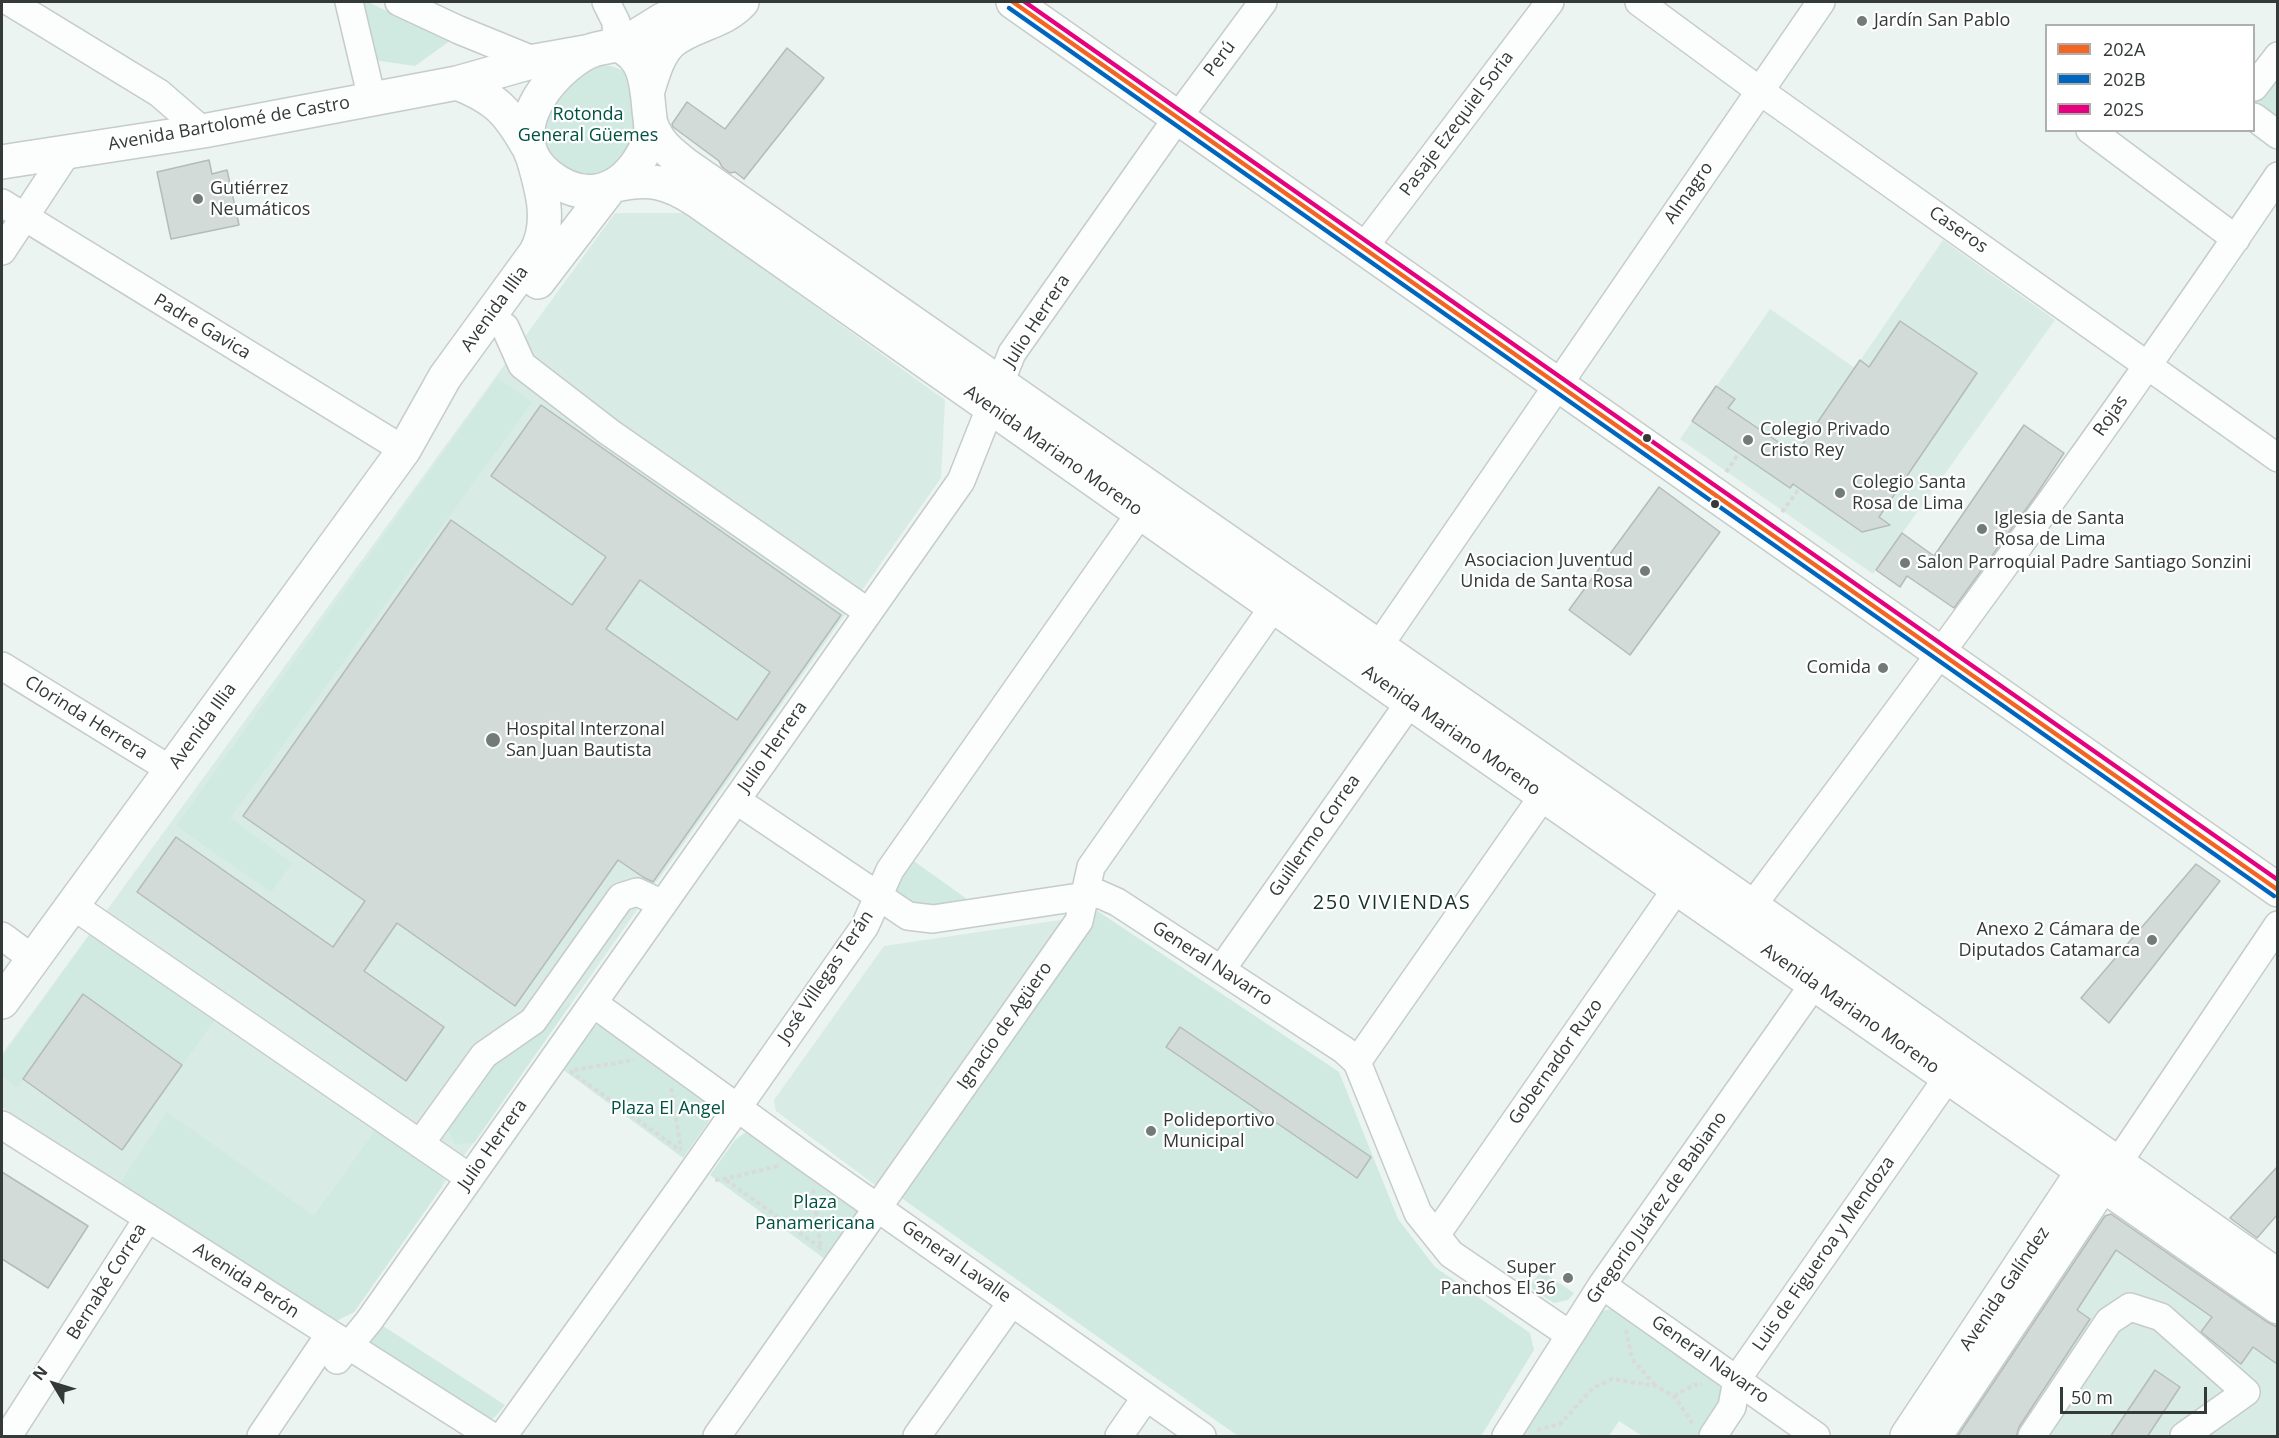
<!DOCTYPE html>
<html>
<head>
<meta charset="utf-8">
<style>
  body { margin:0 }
  #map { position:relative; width:2279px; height:1438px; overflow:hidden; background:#ebf4f1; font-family:"Open Sans",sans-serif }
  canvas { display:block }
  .frame { position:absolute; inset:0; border:3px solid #333a38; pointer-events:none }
  .legend { position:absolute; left:2045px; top:24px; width:210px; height:108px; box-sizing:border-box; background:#fff; border:2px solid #adb0af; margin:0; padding:8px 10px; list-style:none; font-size:18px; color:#333a38 }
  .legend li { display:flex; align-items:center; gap:12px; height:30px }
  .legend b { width:30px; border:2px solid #adb0af }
  .north { position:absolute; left:24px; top:1354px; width:60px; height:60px; -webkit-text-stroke:4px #fff; paint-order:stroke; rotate:308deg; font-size:16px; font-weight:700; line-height:24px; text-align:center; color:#333a38 }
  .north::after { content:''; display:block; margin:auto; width:21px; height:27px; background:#333a38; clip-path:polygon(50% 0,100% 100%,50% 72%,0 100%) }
  .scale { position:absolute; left:2060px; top:1387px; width:147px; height:27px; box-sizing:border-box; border:3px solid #333a38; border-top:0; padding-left:8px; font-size:18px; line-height:21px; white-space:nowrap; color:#333a38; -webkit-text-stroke:4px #fff; paint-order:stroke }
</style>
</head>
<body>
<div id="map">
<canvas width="2279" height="1438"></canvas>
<div class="frame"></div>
<ul class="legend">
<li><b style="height:8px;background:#f26522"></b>202A</li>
<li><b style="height:8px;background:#0065bd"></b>202B</li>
<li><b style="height:8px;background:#e5007d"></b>202S</li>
</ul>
<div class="north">N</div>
<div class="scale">50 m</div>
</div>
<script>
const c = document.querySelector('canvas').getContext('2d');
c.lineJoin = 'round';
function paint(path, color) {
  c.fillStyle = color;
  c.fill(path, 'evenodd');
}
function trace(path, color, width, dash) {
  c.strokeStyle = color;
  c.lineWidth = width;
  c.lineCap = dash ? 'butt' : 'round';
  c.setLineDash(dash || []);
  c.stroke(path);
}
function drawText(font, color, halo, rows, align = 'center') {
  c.font = font + ' "Open Sans",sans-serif';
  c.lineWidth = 4.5;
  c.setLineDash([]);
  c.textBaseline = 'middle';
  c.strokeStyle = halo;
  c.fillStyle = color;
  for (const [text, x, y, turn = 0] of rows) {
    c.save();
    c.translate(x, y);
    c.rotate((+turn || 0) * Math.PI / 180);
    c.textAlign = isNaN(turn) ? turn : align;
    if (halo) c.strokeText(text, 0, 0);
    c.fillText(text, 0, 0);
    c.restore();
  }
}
paint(new Path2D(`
  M615 213H686L945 400 941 478 354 1312 336 1321 2 1107V1054Z
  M1943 240 2055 320 1873 574 1680 439 1770 309 1855 368Z
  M1067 919 883 1182 875 1185 776 1111 774 1100 884 946Z
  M2115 1213 2277 1327V1436H1955L2102 1216Z`), '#d8ebe4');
paint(new Path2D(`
  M357 2H368L397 16 454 38 415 66 373 60Z
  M2277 64V122L2254 104V96Z
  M598 65C612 65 627 69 634 83 636 87 635 96 635 101 637 127 632 157 606 170 595 176 582 174 570 175L541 143 543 110 557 90Z
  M497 378 532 402 230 818 292 863 271 892 176 826Z
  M911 859 967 899 922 907 896 899 892 888Z
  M1096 910 1339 1072 1398 1219 1435 1267 1530 1333 1534 1350 1481 1436H1238L900 1197 897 1191Z
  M93 930 216 1018 182 1065 83 994 17 1087 2 1076V1058Z
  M572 1002 474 1143 455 1144 446 1126 502 1049Z
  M598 1025 605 1026 705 1098C710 1106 712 1111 709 1121L683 1158 562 1069 592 1028Z
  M167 1112 314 1216 378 1127 443 1172 441 1188 354 1312 336 1321 121 1182Z
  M746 1132H754L857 1208 859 1214 829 1262 710 1175 735 1140Z
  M1541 1271 1574 1293 1568 1300 1554 1303 1529 1287Z
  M1619 1308 1718 1378C1725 1406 1717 1415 1702 1436H1642L1619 1421 1609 1436H1518L1599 1311Z
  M380 1324 505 1405 496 1416 489 1421 370 1346 372 1335Z`), '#d0eae1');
const building = new Path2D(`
  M787 48 824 78 744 179 735 172 730 173 722 167 719 161 673 127 672 124 687 102 725 129Z
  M209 160 212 174 227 170 239 225 171 239 157 172Z
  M1900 321 1977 373 1879 517 1890 525 1862 532 1793 484 1790 488 1692 421 1716 386 1735 399 1728 408 1796 454 1860 360 1869 367Z
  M541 405 841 615 653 882 643 877 618 860 515 1006 397 923 364 971 444 1027 406 1081 137 892 176 837 333 947 365 901 243 816 451 520 572 605 606 557 491 476ZM640 580 770 672 737 720 606 629Z
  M2024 425 2064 453 2034 498 1954 608 1907 576 1900 587 1876 570 1902 533 1934 556Z
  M1659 487 1720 532 1630 655 1569 610Z
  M2196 864 2220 881 2109 1023 2081 998Z
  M83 994 182 1065 122 1150 23 1079Z
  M1180 1027 1371 1157 1357 1178 1166 1047Z
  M2277 1167V1215L2257 1238 2230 1218Z
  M2 1172 88 1226 48 1288 2 1259Z
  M2111 1214 2267 1322 2277 1327V1364L2253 1347 2241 1364 2201 1332 2212 1317 2116 1250 2077 1310 2090 1319 2019 1427 2016 1437H1957L2105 1216Z
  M2155 1370 2180 1387 2147 1437H2110Z`);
paint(building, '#d3dbd8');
trace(building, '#b4bbb9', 1.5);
const minor = new Path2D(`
  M10 2 159 93 203 131
  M349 2 372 99
  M399 2 459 30 535 61
  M606 2 616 22 617 45
  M1639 2 1760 91 2278 458
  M2254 87 2278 56
  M2254 117 2278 135
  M2090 130 2236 239
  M2 203 404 450
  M1364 247 1550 2
  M2 251 68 151
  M505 327 522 365 609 432 868 612
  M1378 647 1821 2
  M2 666 171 770
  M736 800 908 916 933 919 1099 894 1117 902 1344 1050 1357 1062 1418 1213 1451 1254 1570 1335
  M72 905 470 1178
  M1752 906C1932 667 2110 425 2278 176
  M2 936 33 959
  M1221 970 1410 702
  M593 1003 808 1159 1202 1436
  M1357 1062 1543 796
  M2 1125 491 1436
  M420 1144 484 1055 533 1021 621 897 637 892 663 904
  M2117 1164 2278 925
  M1436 1235 1677 888
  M1602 1285 1816 1436
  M337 1360 369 1321 961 481 1012 353 1178 117 1263 2
  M8 1436 148 1218
  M261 1436 330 1334
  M503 1436 686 1181 865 926 890 870 1141 512
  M717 1436 1079 921 1091 867 1274 606
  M917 1436 1012 1302
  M1119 1436 1146 1397
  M1506 1436 1602 1285 1814 984
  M1713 1436 1732 1407 1737 1379 1948 1077
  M2032 1436 2109 1321 2130 1307 2161 1317 2246 1392 2184 1436`);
const major = new Path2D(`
  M1013 2 2278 890
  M617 45C645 54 647 85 649 110 650 119 652 128 650 137 648 146 643 154 638 162 615 196 580 201 548 175 499 136 548 71 590 51 598 48 608 47 617 45Z
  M620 46 662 20 704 2
  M457 83C495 98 507 110 527 145
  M648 90C653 74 658 55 670 43 691 24 722 24 742 2
  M651 124C658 143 669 152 686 165L1752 906 2278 1276
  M2 162 203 131 457 83 535 61 591 51
  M616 185C649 177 668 182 696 200L1421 710 2278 1307
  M538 282 610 188
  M2 1002 404 450 445 377 536 252C552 222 542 189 533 158
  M1907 1436 2083 1171 2104 1167
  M1935 1436 2114 1168`);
trace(minor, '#c5ccc9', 30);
trace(major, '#c5ccc9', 36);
trace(new Path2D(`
  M1726 472 1739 453
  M1782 512 1799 489
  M574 1070 634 1060
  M570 1071 681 1151
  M671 1088 681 1149
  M715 1180 725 1179 778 1166
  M726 1180 821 1248
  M813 1189 821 1250
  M1626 1330 1632 1359 1655 1385
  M1674 1396 1694 1385 1702 1384
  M1537 1430 1560 1424 1593 1388 1612 1379 1656 1386 1674 1396 1693 1424`), '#d9dbdb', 4, [4.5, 3]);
trace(minor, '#fcfdfd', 27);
trace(major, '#fcfdfd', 33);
trace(new Path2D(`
  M1013 2 2278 890`), '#f26522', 4.5);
trace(new Path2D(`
  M1009 8 2274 896`), '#0065bd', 4.5);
trace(new Path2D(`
  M1025 2 2278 880`), '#e5007d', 4.5);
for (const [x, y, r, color] of [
  [1862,21,6,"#737b79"],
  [198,199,6,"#737b79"],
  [1647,438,5,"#333a38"],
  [1748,440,6,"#737b79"],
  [1840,493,6,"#737b79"],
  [1715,504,5,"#333a38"],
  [1982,529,6,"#737b79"],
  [1905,563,6,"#737b79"],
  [1645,571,6,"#737b79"],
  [1883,668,6,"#737b79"],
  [493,740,8,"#737b79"],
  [2152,940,6,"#737b79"],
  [1151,1131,6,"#737b79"],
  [1568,1278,6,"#737b79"]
]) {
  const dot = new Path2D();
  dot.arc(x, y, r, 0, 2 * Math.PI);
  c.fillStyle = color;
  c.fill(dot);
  trace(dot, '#fff', 2);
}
drawText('18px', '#333a38', '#fff', [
  ["Jardín San Pablo",1874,21],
  ["Gutiérrez",210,189],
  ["Neumáticos",210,210],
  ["Colegio Privado",1760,430],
  ["Cristo Rey",1760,451],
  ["Colegio Santa",1852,483],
  ["Rosa de Lima",1852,504],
  ["Iglesia de Santa",1994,519],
  ["Rosa de Lima",1994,540],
  ["Asociacion Juventud",1633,561,"right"],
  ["Unida de Santa Rosa",1633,582,"right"],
  ["Salon Parroquial Padre Santiago Sonzini",1917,563],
  ["Comida",1871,668,"right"],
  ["Hospital Interzonal",506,730],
  ["San Juan Bautista",506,751],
  ["Anexo 2 Cámara de",2140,930,"right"],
  ["Diputados Catamarca",2140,951,"right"],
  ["Polideportivo",1163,1121],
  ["Municipal",1163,1142],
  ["Super",1556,1268,"right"],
  ["Panchos El 36",1556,1289,"right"]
], 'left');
drawText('18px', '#333a38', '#fff', [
  ["Perú",1220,59,-53],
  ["Avenida Bartolomé de Castro",229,124,-10],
  ["Pasaje Ezequiel Soria",1457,124,-53],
  ["Almagro",1689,193,-55],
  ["Caseros",1958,230,35],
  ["Avenida Illia",495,309,-54],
  ["Julio Herrera",1037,321,-57],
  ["Padre Gavica",202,327,31],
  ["Rojas",2111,416,-55],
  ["Avenida Mariano Moreno",1053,451,35],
  ["Clorinda Herrera",86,718,32],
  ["Avenida Illia",203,726,-54],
  ["Avenida Mariano Moreno",1451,731,35],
  ["Julio Herrera",773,747,-55],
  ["Guillermo Correa",1315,836,-55],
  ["General Navarro",1212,964,33],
  ["José Villegas Terán",826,977,-56],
  ["Avenida Mariano Moreno",1850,1009,35],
  ["Ignacio de Agüero",1005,1026,-55],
  ["Gobernador Ruzo",1556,1062,-55],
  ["Julio Herrera",493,1145,-55],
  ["Gregorio Juárez de Babiano",1657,1208,-55],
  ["Luis de Figueroa y Mendoza",1824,1254,-55],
  ["General Lavalle",956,1262,35],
  ["Avenida Perón",246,1281,33],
  ["Bernabé Correa",107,1282,-58],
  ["Avenida Galíndez",2005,1289,-56],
  ["General Navarro",1710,1360,35]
]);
drawText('18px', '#005241', '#fff', [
  ["Rotonda",588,115],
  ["General Güemes",588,136],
  ["Plaza El Angel",668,1109],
  ["Plaza",815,1203],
  ["Panamericana",815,1224]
]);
c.letterSpacing = '1.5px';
drawText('20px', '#15332b', '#fff', [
  ["250 VIVIENDAS",1392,903]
]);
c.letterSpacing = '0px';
</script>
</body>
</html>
